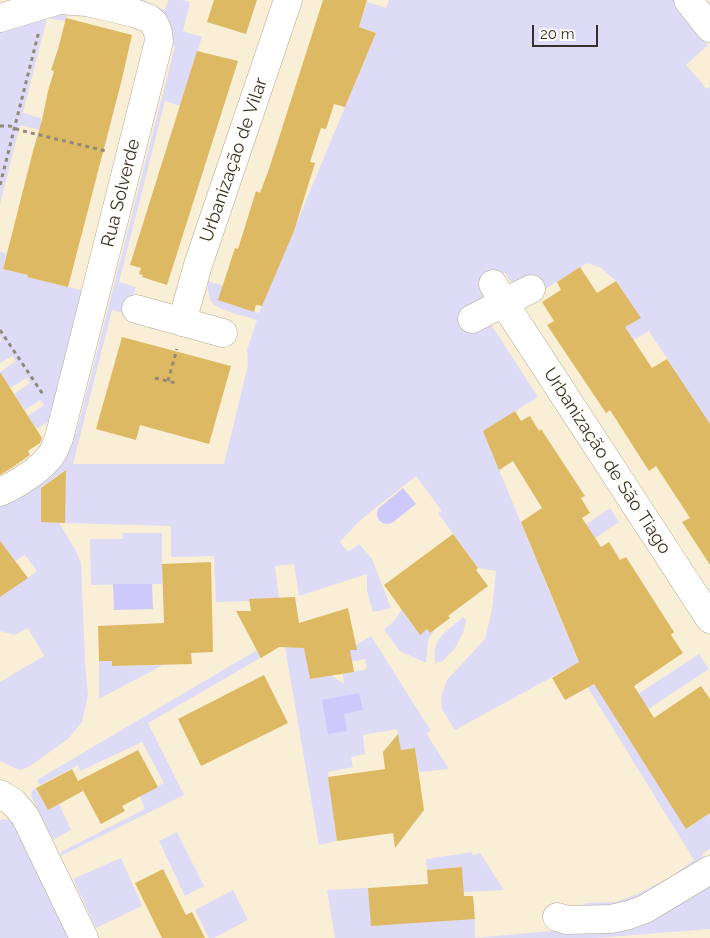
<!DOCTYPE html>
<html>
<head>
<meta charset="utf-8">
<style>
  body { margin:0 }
  #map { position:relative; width:710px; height:938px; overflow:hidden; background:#f9efd7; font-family:Raleway,sans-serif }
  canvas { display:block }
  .scale { position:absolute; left:532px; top:25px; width:66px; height:22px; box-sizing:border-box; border:2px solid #363229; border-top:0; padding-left:6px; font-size:15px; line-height:18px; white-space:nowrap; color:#363229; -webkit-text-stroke:4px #fffdf8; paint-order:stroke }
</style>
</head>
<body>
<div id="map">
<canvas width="710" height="938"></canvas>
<div class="scale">20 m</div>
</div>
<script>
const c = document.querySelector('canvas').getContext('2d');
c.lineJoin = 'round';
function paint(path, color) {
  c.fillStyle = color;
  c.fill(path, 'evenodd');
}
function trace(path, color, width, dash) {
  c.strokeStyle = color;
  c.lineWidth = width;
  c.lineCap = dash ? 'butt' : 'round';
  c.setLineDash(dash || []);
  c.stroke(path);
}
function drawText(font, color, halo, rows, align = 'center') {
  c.font = font + ' Raleway,sans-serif';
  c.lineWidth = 4;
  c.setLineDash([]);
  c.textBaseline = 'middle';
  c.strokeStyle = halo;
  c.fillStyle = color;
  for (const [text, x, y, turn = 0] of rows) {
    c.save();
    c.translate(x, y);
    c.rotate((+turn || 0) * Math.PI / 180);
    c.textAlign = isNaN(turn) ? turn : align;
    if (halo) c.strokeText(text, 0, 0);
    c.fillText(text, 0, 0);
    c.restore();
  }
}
paint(new Path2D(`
  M107 0H145V4L165 10 168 1 166 0H182L190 2 183 31 202 37 180 106 165 101 119 282 136 287 128 314 112 310 73 464H224L248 365 247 350 257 320C246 316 217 311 211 301 208 296 208 287 208 281L223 286 253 311 259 313 376 33 359 27 367 2 386 8 389 0H674L708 45 686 65 707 89 710 87V424L688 391 668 404 676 372 649 331 633 340 619 319 626 315 632 323 640 318 616 281 600 267 587 263 542 291 516 284 510 281 505 273 477 282 483 296 488 320 538 397 483 431 536 559 610 508 619 522 542 574 577 658 612 711 699 654 709 669 621 727 687 829 710 813V849L702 854 708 864 642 902 569 910 587 903 615 902 640 893 672 876 694 860 574 665 455 730 442 709 441 697 447 680 485 639 492 610 496 571 478 568 438 513 442 511 416 476 359 521 340 542 348 552 359 544 372 559 391 608 373 612 367 591V574L299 596 294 564 275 566 280 608 250 601 216 602 214 556 171 557V526L65 523V470L41 488 59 523 76 551 81 563 85 662 88 695 82 722 68 739 30 766 21 770 15 768 0 761V682L44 656 28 628 14 635 0 631V597L37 571 25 555 15 561 0 565V499L67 432 76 434 175 46 167 43Z
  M69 8 127 25 68 13 65 21 47 18 23 113 41 118V122L107 138 105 146 20 125 0 204V30Z
  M0 252 6 253 3 269 28 275V277L84 291 57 394 50 413 53 418 37 429 28 416 44 405 40 400 25 410 14 394 30 383 27 378 10 388 0 372 16 361 12 356 0 363V342L2 340 0 337Z
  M123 533H162V584L91 585 90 539H123Z
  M402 609 420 634 427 629 430 633 435 629 428 640 426 663 400 651 384 630 395 620Z
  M463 617 466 620 463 633 455 648 443 661 435 663C432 636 446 633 463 617Z
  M371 636 431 731 426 733 449 769 419 772 415 748 401 750 397 729 363 735 365 754 351 757 353 767 328 772 337 841 319 845 285 647 356 650V645ZM365 659 367 669 343 674 344 684 331 675 310 679 307 662 332 665Z
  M257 650 262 657 148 723 184 795 61 856V852L145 809 140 796 164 783 142 742 80 771 78 765 40 785 37 780Z
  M99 661H112V666L163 665 99 699Z
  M36 788 48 810 59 804 71 830 53 840 31 796 32 791Z
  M3 819 14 821 72 938H0V820Z
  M177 832 204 886 185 896 159 841Z
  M472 852 473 855 480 853 504 890 463 892 462 867 427 870 426 859Z
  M121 858 142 906 96 928 73 879Z
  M710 879V929L595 938H335L327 890 368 888 475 919V938L626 924Z
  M233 890 248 920 214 938H209L195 910Z`), '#dddbf5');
paint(new Path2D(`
  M403 488 416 504 392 523C382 526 374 519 378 509Z
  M113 584H152L153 609 114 610Z
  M359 693 363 710 344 714 347 731 328 734 322 700Z`), '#cdc9fa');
paint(new Path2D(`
  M214 0H257L246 34 207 22Z
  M323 0H367L359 27 376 33 345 107 334 104 326 129 321 128 310 162 315 163 294 231 262 306 256 305 254 312 218 300 235 248 238 249 256 191 260 193 269 169Z
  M66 18 132 35 122 79 68 287 27 277 28 275 3 269 33 151 42 120 48 91 54 71 51 70 58 49Z
  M197 51 238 61 167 285 142 277 143 275 139 274 141 268 130 265Z
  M580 267 597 293 616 281 641 318 625 327 652 368 667 359 710 424V565L682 522 690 518 656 466 649 471 610 410 606 413 547 325 554 321 542 302 561 290 557 282Z
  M122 337 231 366 209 444 140 425 136 440 96 429Z
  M0 372 42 438 40 443 28 451 30 455 13 467 0 475Z
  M515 411 521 421 530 416 539 431 541 429 585 496 581 498 590 513 582 518 601 547 609 542 620 560 626 557 674 632 671 635 683 653 634 686 654 718 701 686 710 699V813L686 829 594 684 565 700 552 678 579 662 521 522 542 508 513 461 499 470 483 431Z
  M66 470 65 523 41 522V488Z
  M453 534 478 568 476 570 488 586 448 616 450 618 430 633 427 629 420 635 384 585Z
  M0 541 28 578 0 597Z
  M211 562 213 652 191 653 192 664 112 666V661H99L98 626 164 623 162 564Z
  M295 597 299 623 348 608 357 650H350L354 672 310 679 304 648 279 647 261 658 236 611H251L249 599Z
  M264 675 288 723 201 766 178 719Z
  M398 734 401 750 415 748 424 810 395 848 393 833 337 841 328 777 385 769 383 752Z
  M138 750 158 787 122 806 125 811 101 824 78 781Z
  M72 769 83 791 48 810 36 788Z
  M462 867 464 896H473L475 919 371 926 368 888 428 884 427 870Z
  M163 869 186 915 192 912 205 938H162L135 883Z`), '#deb963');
const minor = new Path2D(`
  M688 0 710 28
  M0 18 59 0 87 2 134 13 148 18 154 23 158 32 159 41 59 438C57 442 56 447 53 452 44 468 16 485 0 492
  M493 284 504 303 710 619
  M136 309 223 333
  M472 319 531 289
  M182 322 198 265 288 0
  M0 794 13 802 25 816 84 938
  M557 917 567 920 611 919 629 915 645 909 710 870`);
trace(minor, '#b2a892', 29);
trace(new Path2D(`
  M0 126H10L19 130 106 151
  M0 185 39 31
  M0 330 44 396
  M155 378 176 383
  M168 381 177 349`), '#918a7a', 3, [4, 4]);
trace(minor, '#fff', 28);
drawText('18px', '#363229', '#fffdf8', [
  ["Urbanização de Vilar",234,160,-71],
  ["Rua Solverde",121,193,-76],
  ["Urbanização de São Tiago",607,461,57]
]);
</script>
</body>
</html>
